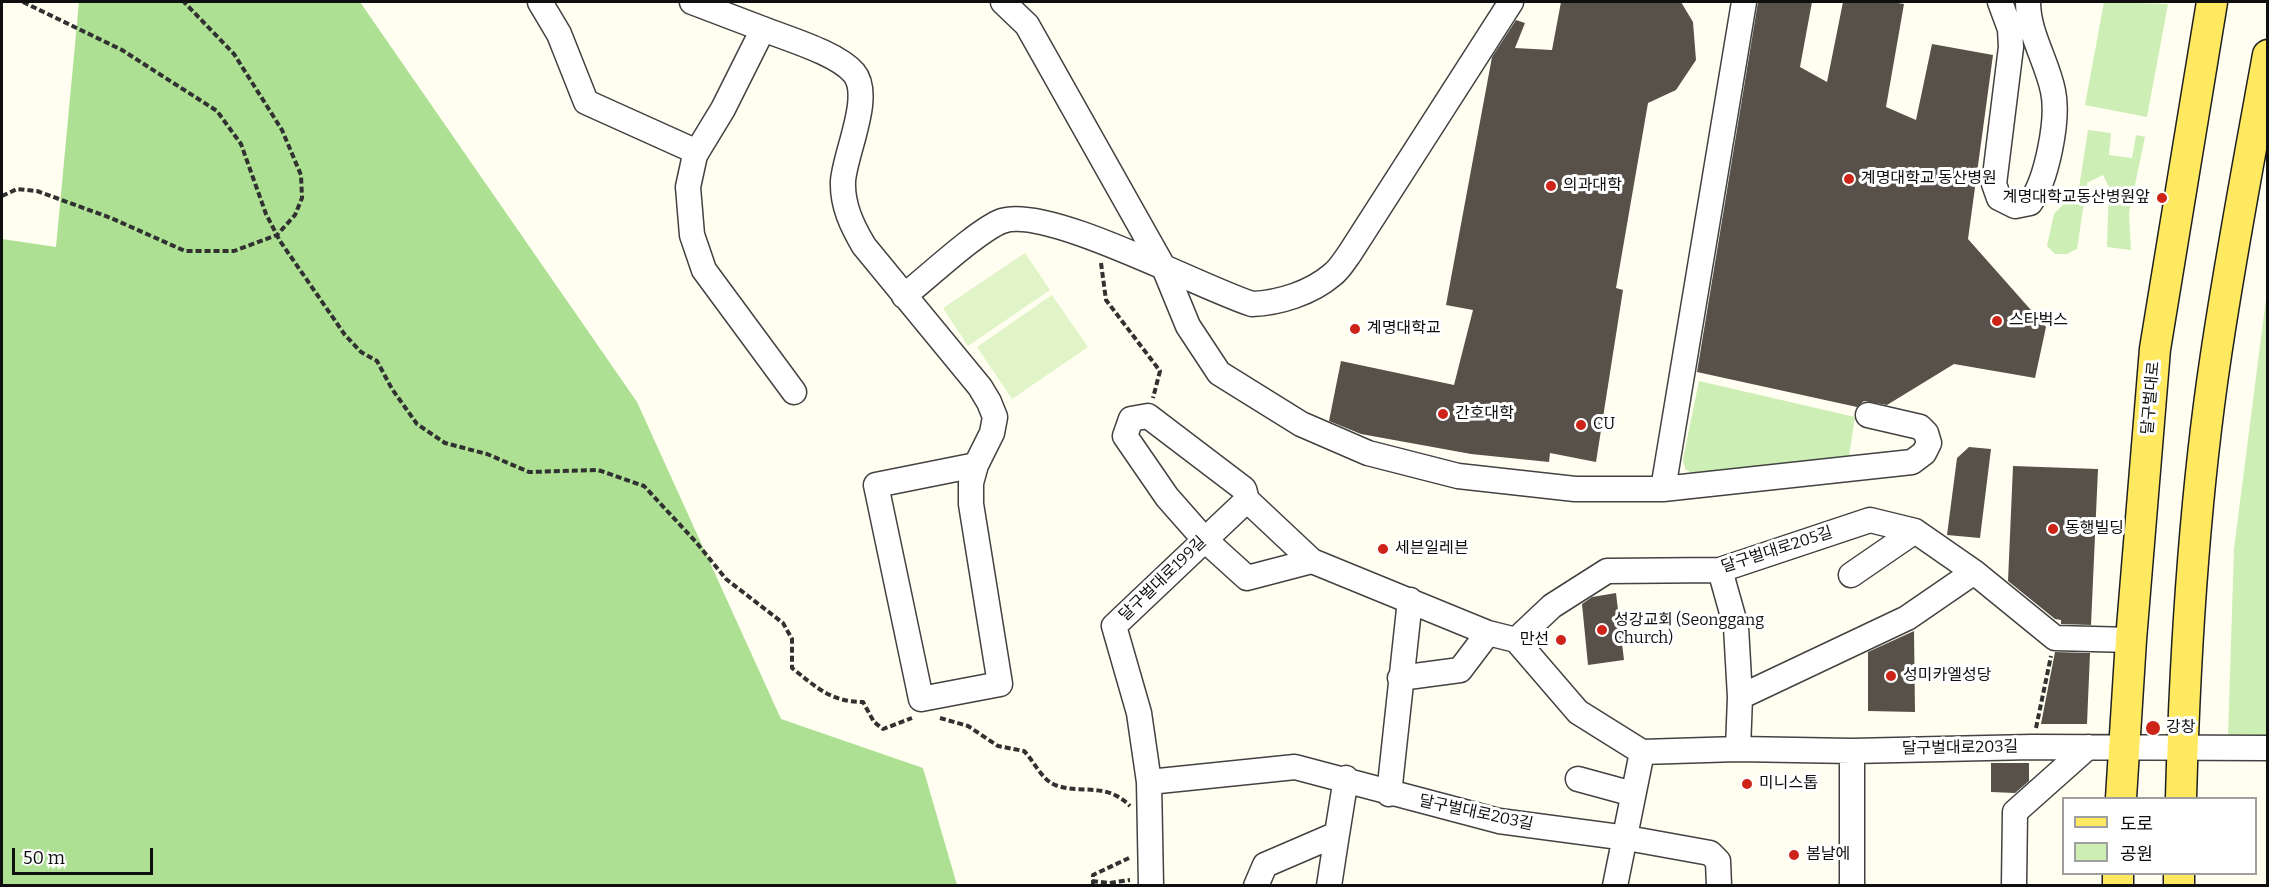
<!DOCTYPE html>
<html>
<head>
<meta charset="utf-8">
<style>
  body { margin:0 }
  #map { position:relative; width:2269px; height:887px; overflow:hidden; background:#fffef0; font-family:Bitter,"Noto Sans KR",serif }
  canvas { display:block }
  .frame { position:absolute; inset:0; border:3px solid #0f0f0f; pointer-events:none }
  .legend { position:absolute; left:2062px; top:797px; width:195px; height:78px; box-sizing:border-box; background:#fff; border:2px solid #9f9f9f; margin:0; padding:8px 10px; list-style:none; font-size:18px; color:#0f0f0f }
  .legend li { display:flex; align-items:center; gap:12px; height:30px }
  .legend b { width:30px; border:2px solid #9f9f9f }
  .scale { position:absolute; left:12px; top:848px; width:141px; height:27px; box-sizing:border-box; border:3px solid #0f0f0f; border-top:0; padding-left:8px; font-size:18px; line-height:21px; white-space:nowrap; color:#0f0f0f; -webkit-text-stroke:4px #fff; paint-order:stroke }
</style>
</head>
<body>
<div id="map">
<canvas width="2269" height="887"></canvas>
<div class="frame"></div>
<ul class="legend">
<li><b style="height:8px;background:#ffe960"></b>도로</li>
<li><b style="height:16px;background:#cdeeb5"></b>공원</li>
</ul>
<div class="scale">50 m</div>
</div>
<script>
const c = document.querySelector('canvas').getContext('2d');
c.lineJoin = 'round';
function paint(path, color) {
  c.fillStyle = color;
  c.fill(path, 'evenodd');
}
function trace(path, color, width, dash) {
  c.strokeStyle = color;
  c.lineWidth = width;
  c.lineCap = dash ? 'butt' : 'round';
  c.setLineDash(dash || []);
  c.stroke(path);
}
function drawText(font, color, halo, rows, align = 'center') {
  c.font = font + ' Bitter,"Noto Sans KR",serif';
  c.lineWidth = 6;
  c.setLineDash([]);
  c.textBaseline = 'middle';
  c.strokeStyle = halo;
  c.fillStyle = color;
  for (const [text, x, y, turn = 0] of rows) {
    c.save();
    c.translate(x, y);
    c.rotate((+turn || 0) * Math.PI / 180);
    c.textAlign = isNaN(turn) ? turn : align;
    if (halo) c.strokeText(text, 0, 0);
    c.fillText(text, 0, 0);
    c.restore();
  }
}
paint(new Path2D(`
  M2104 2 2168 4 2147 117 2085 105Z
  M2088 130 2111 133 2109 155 2132 158 2136 135 2145 137 2129 213 2131 250 2107 247 2109 187 2103 175 2087 183 2077 249 2067 254H2055L2047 246 2054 214 2079 188Z
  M2267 291V736H2228L2234 549Z
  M1699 381 1855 417 1849 456 1692 473 1685 469 1683 459Z`), '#cdeeb5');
paint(new Path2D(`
  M79 2H360L637 402 781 719 923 768 957 885H2V239L56 247Z`), '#ade093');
paint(new Path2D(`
  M1025 253 1050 290 968 346 943 308Z
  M1052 295 1088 347 1012 399 977 347Z`), '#e0f4c8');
paint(new Path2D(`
  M1561 2H1681L1693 22 1696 60 1676 90 1648 103 1616 288 1623 290 1596 462 1550 453 1549 462 1471 454 1361 434 1329 421 1341 361 1454 385 1473 310 1446 305 1492 57 1516 20 1525 23 1515 48 1552 50Z
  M1758 2H1812L1800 67 1827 82 1843 2H1892L1904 4 1886 107 1916 120 1932 44 1993 55 1968 239 2046 327 2035 378 1954 364 1887 405 1864 401 1857 407 1697 372Z
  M1969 447 1991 449 1980 538 1947 535 1957 458Z
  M2013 466 2098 469 2091 625 2061 624V620L2055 619 2008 581Z
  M1616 593 1624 660 1588 665 1582 604 1592 597Z
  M1914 631 1915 712 1868 711V652Z
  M2055 652 2090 653 2087 724H2041Z
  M1991 763H2029V781L2015 793 1991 792Z`), '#58514a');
const minor = new Path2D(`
  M540 2 559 34 586 102 697 152
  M692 2 763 29 723 109 695 155 688 187 692 235 704 270 794 392
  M1003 2 1027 25 1165 270 1188 326 1219 373 1301 424 1368 453 1458 476 1575 489H1663L1912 462 1924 453 1929 443 1926 433 1920 427 1868 415
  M2000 2 2010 29 2011 47 1994 184 1999 198 2015 206 2030 203C2047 180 2059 119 2053 91 2047 61 2028 33 2028 2
  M763 29C788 39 837 53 854 73 873 96 845 153 843 181 842 205 852 226 864 246L980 387 989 402 995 417 992 433 976 465 971 483V504L1000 684 921 699 876 485 976 465
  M904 296C927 278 978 230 1002 221 1047 205 1199 287 1252 304 1279 303 1311 293 1332 275 1339 270 1345 260 1350 253L1511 2
  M1663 489 1744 2
  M1312 561 1247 578 1204 539 1167 497 1125 436 1131 419 1148 416 1244 489 1247 500 1312 561 1488 633 1516 640 1578 712 1642 752 1738 749 1852 751 2032 747 2268 748
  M1720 570 1736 627 1740 697 1738 749
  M1851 575 1915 531
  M1516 640 1552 606 1607 571 1720 570 1870 520 1915 531 1974 572 2055 638 2131 640
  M1400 678 1460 670 1488 633
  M1740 697 1907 618 1974 572
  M1852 751V886
  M1578 779 1633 794
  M1149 782 1295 767 1499 821 1627 838 1710 853 1718 861 1719 886
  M1389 794 1410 600
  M1151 886 1149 782 1139 713 1114 626 1247 500
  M1256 886 1265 865 1337 834 1346 778
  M1329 886 1337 834
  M1615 886 1642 752
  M2014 886 2015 812 2088 747`);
const major = new Path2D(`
  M2121 798 2131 640 2155 349 2212 2
  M2181 798C2185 651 2194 501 2216 355 2231 254 2250 154 2268 55
  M2118 886V874
  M2179 886V874`);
trace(minor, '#424242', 27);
trace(major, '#202020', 33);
trace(new Path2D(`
  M23 2 122 50 217 111 241 144 266 214 280 241 345 335 361 352 377 361 392 389 417 424 445 443 487 454 529 472 598 470 644 486 696 542 726 579 783 623 792 639V668C816 687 831 702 863 702L874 722 883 729 912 718
  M2 196 17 189 37 191 111 218 185 251H234L277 235 295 215 302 198 301 175 282 130 234 54 184 2
  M1101 263 1106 300 1160 371 1153 398
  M940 718 968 726 998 746 1024 751C1034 761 1041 779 1055 785 1082 795 1105 781 1130 806
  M2036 728 2051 656
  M1092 881 1109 883 1130 880
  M1093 886V875L1129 858`), '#313131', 4, [6, 3]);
trace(minor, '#fff', 24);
trace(major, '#ffe960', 30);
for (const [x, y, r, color] of [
  [1849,179,6,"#cd2318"],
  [1551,186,6,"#cd2318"],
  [2162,198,6,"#cd2318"],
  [1997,321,6,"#cd2318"],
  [1355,329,6,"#cd2318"],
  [1443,414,6,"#cd2318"],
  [1581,425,6,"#cd2318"],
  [2053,529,6,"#cd2318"],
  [1383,549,6,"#cd2318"],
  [1602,630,6,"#cd2318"],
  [1561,640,6,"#cd2318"],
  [1891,676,6,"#cd2318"],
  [2153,728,8,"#cd2318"],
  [1747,784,6,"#cd2318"],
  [1794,855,6,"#cd2318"]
]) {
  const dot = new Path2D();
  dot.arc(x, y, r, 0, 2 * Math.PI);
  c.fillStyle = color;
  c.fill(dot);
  trace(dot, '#fff', 2);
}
drawText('16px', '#0f0f0f', '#fff', [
  ["계명대학교 동산병원",1861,179],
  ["의과대학",1563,186],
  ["계명대학교동산병원앞",2150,198,"right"],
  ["스타벅스",2009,321],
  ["계명대학교",1367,329],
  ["간호대학",1455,414],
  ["CU",1593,425],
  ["동행빌딩",2065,529],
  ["세븐일레븐",1395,549],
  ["성강교회 (Seonggang",1614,621],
  ["Church)",1614,639],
  ["만선",1549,640,"right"],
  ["성미카엘성당",1903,676],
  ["강창",2166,728],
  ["미니스톱",1759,784],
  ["봄날에",1806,855]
], 'left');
drawText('16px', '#0f0f0f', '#fff', [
  ["달구벌대로",2151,398,-85],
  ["달구벌대로205길",1777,550,-18],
  ["달구벌대로199길",1163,579,-44],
  ["달구벌대로203길",1960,748,-1],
  ["달구벌대로203길",1476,813,12]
]);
</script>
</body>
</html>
